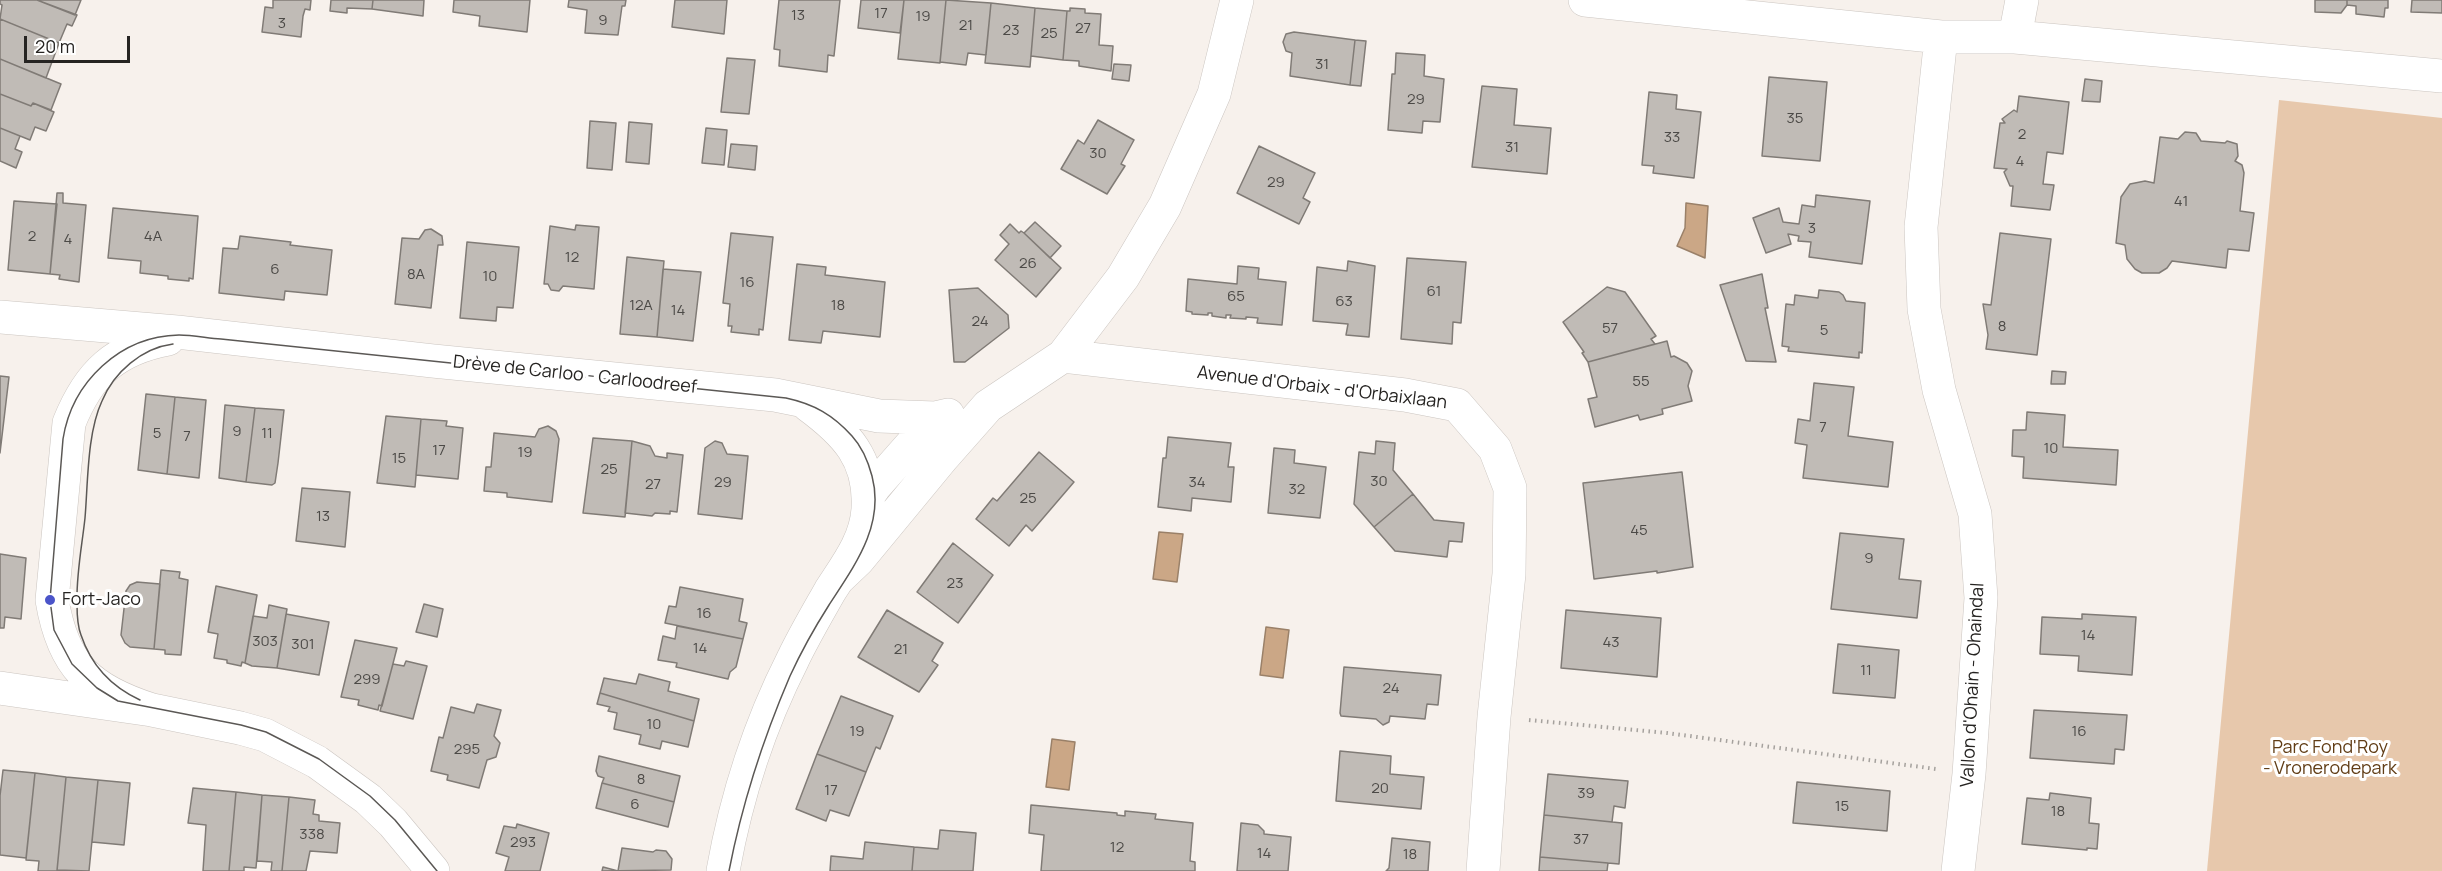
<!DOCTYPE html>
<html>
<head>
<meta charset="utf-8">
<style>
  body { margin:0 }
  #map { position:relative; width:2442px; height:871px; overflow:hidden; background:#f7f1ec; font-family:Manrope,sans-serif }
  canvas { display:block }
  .scale { position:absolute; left:24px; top:36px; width:106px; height:27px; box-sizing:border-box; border:3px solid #262422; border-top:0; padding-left:8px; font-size:18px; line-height:21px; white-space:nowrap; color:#262422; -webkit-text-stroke:4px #fff; paint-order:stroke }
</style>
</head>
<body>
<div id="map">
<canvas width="2442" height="871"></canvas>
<div class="scale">20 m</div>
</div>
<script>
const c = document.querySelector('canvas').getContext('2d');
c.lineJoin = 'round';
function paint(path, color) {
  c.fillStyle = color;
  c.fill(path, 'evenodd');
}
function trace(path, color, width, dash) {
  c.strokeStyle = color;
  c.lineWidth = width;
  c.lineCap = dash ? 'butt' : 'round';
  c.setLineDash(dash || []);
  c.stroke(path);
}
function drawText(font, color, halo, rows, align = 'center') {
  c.font = font + ' Manrope,sans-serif';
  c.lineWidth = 6;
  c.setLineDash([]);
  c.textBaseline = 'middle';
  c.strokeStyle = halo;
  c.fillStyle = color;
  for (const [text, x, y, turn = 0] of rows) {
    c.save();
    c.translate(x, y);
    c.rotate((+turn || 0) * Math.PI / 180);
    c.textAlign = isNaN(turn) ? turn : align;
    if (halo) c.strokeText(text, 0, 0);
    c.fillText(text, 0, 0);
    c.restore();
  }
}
paint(new Path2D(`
  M2279 100 2442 118V871H2207Z`), '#e7c8ac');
const water = new Path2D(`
  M1686 203 1708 206 1705 258 1677 246 1685 228Z
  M1159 532 1183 534 1177 582 1153 579Z
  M1266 627 1289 630 1283 678 1260 675Z
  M1052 739 1075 742 1069 790 1046 787Z`);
paint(water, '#cba786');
trace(water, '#9a8068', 1.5);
const building = new Path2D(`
  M0 0H37L77 15 72 26 67 24 59 43 0 19 2 5 0 4Z
  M37 0H81L75 15Z
  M273 0H311L310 10 305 9 303 16 301 37 262 32 265 7 273 8Z
  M331 0H373L372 9 347 8V13L330 11Z
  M373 0H424L423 16 372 9Z
  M454 0H530L527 32 479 26 480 16 453 12Z
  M569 0H626L625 6H622L618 35 585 33 587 10 568 7Z
  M675 0H727L724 34 672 27Z
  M779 0H840L834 56 828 55 827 72 779 66 780 50 774 49Z
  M861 0H904L900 33 858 28Z
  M904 0H946L940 63 898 59Z
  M946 0 991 3 986 55 968 53 966 65 940 62Z
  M2315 0H2347V5L2341 13 2315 12Z
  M2347 0H2388V8H2385L2384 17 2356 14V6L2347 5Z
  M2412 0H2442V13L2411 12Z
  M991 3 1035 8 1030 67 985 63Z
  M1035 8 1067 11 1063 60 1031 56Z
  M1070 8 1085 9V13L1101 14 1099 45 1113 46 1111 71 1079 66V61L1063 60 1067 11H1070Z
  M0 19 59 43 46 78 0 59Z
  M1294 32 1355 40 1350 85 1290 76 1292 53 1286 51 1283 42 1286 34Z
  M1355 40 1366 41 1361 86 1350 85Z
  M1396 53 1425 55 1424 76 1444 79 1440 122 1423 121 1422 133 1388 130 1392 74H1395Z
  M727 58 755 60 749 114 721 112Z
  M0 59 61 84 51 110 33 103 31 106 0 94Z
  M1114 64 1131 65 1129 81 1112 79Z
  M1769 77 1827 82 1820 161 1762 156Z
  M2085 79 2102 81 2100 102 2082 101Z
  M1482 86 1517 89 1514 125 1551 128 1547 174 1472 167Z
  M1649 92 1677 95 1676 109 1701 112 1694 178 1653 173 1654 166 1642 165Z
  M0 94 31 106 33 103 54 112 46 131 35 127 30 140 0 128Z
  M2019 96 2069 102 2063 154 2047 152 2043 184 2054 185 2050 210 2011 206 2013 186H2010L2004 172 2007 169 1994 168 2000 123H2005L2002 119 2014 110 2017 112Z
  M1098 120 1134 140 1121 164 1125 166 1107 194 1061 169 1078 140 1084 144Z
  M590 121 616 123 612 170 587 168Z
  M629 122 652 124 649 164 626 162Z
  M0 128 20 136 15 149 22 152 16 168 0 161Z
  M706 128 727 130 724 165 702 163Z
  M2185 132 2196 133 2201 141 2225 143 2227 141 2237 144 2238 156 2235 161 2242 165 2244 173 2240 211 2254 213 2249 251 2228 249 2226 268 2172 261 2167 268 2159 273H2142L2135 269 2127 259 2125 245 2116 243 2121 197 2130 184 2145 181 2154 183 2160 137 2178 139Z
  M731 144 757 146 755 170 728 167Z
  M1259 146 1315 173 1303 198 1310 202 1299 224 1237 193Z
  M57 193H63V203L86 205 79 282 59 279 60 275 50 274Z
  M1816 195 1870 201 1862 264 1809 257 1811 242 1798 241 1799 236 1788 234 1791 244 1766 253 1753 218 1779 208 1783 222 1799 224 1802 205 1815 207Z
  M14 201 57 204 50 274 8 270Z
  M113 208 198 216 193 279 189 278V281L168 279V276L140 273 141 261 108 258Z
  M1035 222 1061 246 1050 258 1024 233Z
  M1010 224 1019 233 1021 231 1024 233 1061 268 1036 297 995 260 1009 244 1000 235Z
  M576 225 599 227 594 289 563 286 559 291 551 290 548 284H544L550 226 575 230Z
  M431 229 442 236 443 245H438L431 308 395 304 402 238 419 239 425 230Z
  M731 233 773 237 763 330 759 329V335L731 332 732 326H728L730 304 723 303Z
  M2000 233 2051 239 2037 355 1986 349 1988 335 1983 304 1991 305Z
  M240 236 291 242 290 245 332 250 327 295 285 291 284 300 219 293 223 248 238 249Z
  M467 242 519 247 513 308 497 307 496 321 460 318Z
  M627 257 664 261 657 337 620 334Z
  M1407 258 1466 262 1461 323 1453 322 1452 344 1401 339Z
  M1348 261 1375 266 1369 337 1346 335 1348 324 1313 321 1317 267 1347 271Z
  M797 264 826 267 825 275 885 282 880 337 823 331 821 343 789 340Z
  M1238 266 1259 268 1258 279 1286 282 1282 325 1257 323 1258 318 1246 317V319L1230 318 1231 315H1226V318L1212 316V313H1208V315L1192 314V312L1186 311 1188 279 1237 284Z
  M663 269 701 272 693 341 657 337Z
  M1762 274 1768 308H1765L1776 362 1746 361 1720 285Z
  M1607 287 1625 292 1656 336 1651 339 1655 344 1588 362 1582 353 1584 352 1563 322Z
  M978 288 1008 315 1009 328 965 362H954L949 290Z
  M1819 290 1839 292 1843 295 1846 301 1865 303 1862 353 1859 352V358L1788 351 1789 347 1782 346 1786 304 1794 305 1795 295 1818 298Z
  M1667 341 1671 357 1674 356 1687 363 1692 371 1688 386 1692 401 1662 409 1663 414 1640 420 1638 415 1595 427 1588 399 1597 397 1588 362Z
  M2052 371 2066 372 2065 384H2051Z
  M0 376 9 377 0 453Z
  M1814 383 1854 387 1848 436 1893 442 1888 487 1803 478 1807 445 1795 443 1798 419 1810 421Z
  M146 394 175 397 167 474 138 470Z
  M175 397 206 400 199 478 167 474Z
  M225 405 255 408 246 482 219 478Z
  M255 408 284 410 278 463 275 483 272 485 246 482Z
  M2027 412 2065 415 2063 447 2118 450 2116 485 2023 478 2024 457 2012 456 2013 430H2026Z
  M386 416 421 419 415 487 377 483Z
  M421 419 447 421 446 426 463 428 458 479 416 475Z
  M548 426 556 431 559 439 552 502 507 497V493L484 491 486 467H491L494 433 535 437 539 429Z
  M1168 437 1231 443 1228 467H1234L1231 502 1192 498 1191 511 1158 507 1163 458H1166Z
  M593 438 632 441 625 517 583 513Z
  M632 441 650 446 655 456 667 458V453L683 455 677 512 670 511V514L655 513 652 516 625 513Z
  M715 441 722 443 727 454 748 456 742 519 698 514 705 448Z
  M1376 441 1395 443 1393 470 1413 494 1374 527 1354 504 1359 452 1375 454Z
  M1274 448 1295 450 1294 463 1326 467 1320 518 1268 513Z
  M1039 452 1074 482 1032 531 1026 525 1009 546 976 519 993 498 997 501Z
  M1682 472 1693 567 1657 573V571L1594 579 1583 483Z
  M302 488 350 492 345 547 296 541Z
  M1413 494 1434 520 1464 523 1462 542 1449 541 1447 557 1395 551 1374 527Z
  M1840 533 1904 539 1899 579 1921 581 1917 618 1831 609Z
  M953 543 993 575 958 623 917 592Z
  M0 554 26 558 21 619 5 617 4 628H0Z
  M161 570 180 572 179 578 188 580 181 655 165 654V650L154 649Z
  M137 582 160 584 154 649 130 647 125 643 121 635 126 591 130 585Z
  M216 586 257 595 245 663 242 662 241 666 227 663V660L214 658 218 634 208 632Z
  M680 587 743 599 739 621 747 623 743 639 665 623 669 606 676 607Z
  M424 604 443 609 437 637 416 632Z
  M269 605 287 609 277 668 252 666 245 663 253 616 267 618Z
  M887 610 943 643 932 661 938 665 919 692 858 657Z
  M1566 610 1661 618 1657 677 1561 668Z
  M286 614 329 622 319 675 277 668Z
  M2082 614 2136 617 2132 675 2078 671 2079 656 2040 654 2042 617 2082 619Z
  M677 626 743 639 736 667 730 672 728 679 676 667 677 663 658 660 663 636 675 639Z
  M355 640 397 648 382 706 379 705 378 710 358 705 359 700 341 697Z
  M1838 644 1899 650 1895 698 1833 693Z
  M406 661 427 666 413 719 380 711 393 664 404 666Z
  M1344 667 1441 675 1438 705 1427 704 1425 719 1390 716 1389 722 1383 725 1376 719 1341 716 1340 713Z
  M639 674 670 682 668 691 699 699 694 721 600 693 604 678 636 684Z
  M600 693 694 721 688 747 662 741 660 749 639 744 641 735 614 729 617 713 608 711 610 707 597 704Z
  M841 696 893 716 880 749 876 747 866 772 817 754Z
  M477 704 501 710 494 736 500 743 496 757 487 760 479 788 447 780 448 775 431 771 439 737 443 738 451 707 474 713Z
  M2034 710 2127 715 2124 750 2115 749 2114 764 2030 758Z
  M1340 751 1391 756 1390 774 1424 777 1421 809 1336 801Z
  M817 754 866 772 849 816 830 810 826 821 796 809Z
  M599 756 680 776 674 802 602 783 604 778 598 776 596 771Z
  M3 770 35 773 26 858 0 855V796Z
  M35 773 66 777 57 871H38L39 861 26 860Z
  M1548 774 1628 781 1625 808 1614 806 1612 822 1544 815Z
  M66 777 98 780 89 871 57 870Z
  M98 780 130 783 124 845 92 842Z
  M1797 782 1890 791 1887 831 1793 823Z
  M602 783 674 802 668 827 596 808Z
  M193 788 236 792 229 871H203L206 825 188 823Z
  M236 792 262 795 256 868 244 867V871H229Z
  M2050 793 2091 798 2089 823 2099 824 2097 849 2087 848V850L2022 844 2027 798 2049 800Z
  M262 795 289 797 282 871H271L272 862 257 861Z
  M289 797 315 800 313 814 319 815V821L340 823 337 853 310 851 306 871H282Z
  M1031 805 1117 813V815L1125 816V811L1156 814 1155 819 1193 823 1190 861 1195 862V871H1041L1044 835 1029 833Z
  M1544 815 1622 823 1619 864 1540 857Z
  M1241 823 1258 825 1264 831V834L1291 837 1288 871H1237Z
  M517 824 549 833 540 871H505L509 857 496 853 504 826 516 828Z
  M940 830 976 833 973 871H912L914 847 938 849Z
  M1392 838 1430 842 1428 871H1386L1389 868Z
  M865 842 914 847 912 871H830L831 856 863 859Z
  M622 848 653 852 656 850 666 851 672 859 671 870 602 871 603 867 618 871Z
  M1540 857 1608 863 1607 871H1539Z`);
paint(building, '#c0bbb6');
trace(building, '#807b76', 1.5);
const minor = new Path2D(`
  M1585 0 1941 37H2015L2442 76
  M1941 37 1921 227 1924 309 1939 390 1975 514 1981 598 1969 774 1958 871
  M2015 37 2022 0
  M0 317 177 332 433 361 775 395 879 416 935 418
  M1063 356 1405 395 1457 405 1495 449 1510 488 1509 574 1494 717 1483 871
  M868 496 875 486 935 418 948 415
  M839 578 858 560 943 457 988 406 1063 356 1123 277 1165 206 1214 94 1237 0
  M0 688 152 710 240 728 265 735 317 762 368 799 393 823 433 871
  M152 710C89 690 63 666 52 600L69 423C89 373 115 349 168 339
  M723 871C736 798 759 726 793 659 804 636 817 614 830 591 846 566 866 541 868 509 871 459 846 433 808 405`);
trace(minor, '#cbc5c0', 34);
trace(new Path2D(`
  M1529 720 1667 733 1936 769`), '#a5a19d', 4, [1.5, 4.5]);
trace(minor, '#fff', 33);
trace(new Path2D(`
  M140 700C112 687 91 665 81 635 77 625 77 614 77 604 76 575 82 546 85 518 88 483 87 433 102 401 114 372 142 348 173 344
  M437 871 395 820 370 796 319 759 266 732 241 725 118 701 97 688 72 664 54 630 50 600 63 439C72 382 120 336 179 335 193 335 207 338 221 339L786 398C814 404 833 415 852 436 863 448 868 461 872 476 885 525 855 565 829 605 815 627 801 652 790 676 763 739 742 804 729 871`), '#5b5855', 1.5);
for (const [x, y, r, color] of [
  [50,600,6,"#4b54c9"]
]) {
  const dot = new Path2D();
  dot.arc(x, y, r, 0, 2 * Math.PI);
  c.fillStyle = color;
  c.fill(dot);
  trace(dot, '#fff', 2);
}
drawText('15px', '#4c4a47', null, [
  ["17",881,14],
  ["13",798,16],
  ["19",923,17],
  ["9",603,21],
  ["3",282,24],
  ["21",966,26],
  ["27",1083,29],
  ["23",1011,31],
  ["25",1049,34],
  ["31",1322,65],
  ["29",1416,100],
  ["35",1795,119],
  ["2",2022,135],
  ["33",1672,138],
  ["31",1512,148],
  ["30",1098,154],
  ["4",2020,162],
  ["29",1276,183],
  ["41",2181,202],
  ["3",1812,229],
  ["2",32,237],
  ["4A",153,237],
  ["4",68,240],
  ["12",572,258],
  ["26",1028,264],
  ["6",275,270],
  ["8A",416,275],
  ["10",490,277],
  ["16",747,283],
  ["61",1434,292],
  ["65",1236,297],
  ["63",1344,302],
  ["12A",641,306],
  ["18",838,306],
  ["14",678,311],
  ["24",980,322],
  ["8",2002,327],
  ["57",1610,329],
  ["5",1824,331],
  ["55",1641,382],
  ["7",1823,428],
  ["9",237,432],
  ["5",157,434],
  ["11",267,434],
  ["7",187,437],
  ["10",2051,449],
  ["17",439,451],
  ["19",525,453],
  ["15",399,459],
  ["25",609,470],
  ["30",1379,482],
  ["29",723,483],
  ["34",1197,483],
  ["27",653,485],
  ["32",1297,490],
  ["25",1028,499],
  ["13",323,517],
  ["45",1639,531],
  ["9",1869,559],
  ["23",955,584],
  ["16",704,614],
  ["14",2088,636],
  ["303",265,642],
  ["43",1611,643],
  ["301",303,645],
  ["14",700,649],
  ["21",901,650],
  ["11",1866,671],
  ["299",367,680],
  ["24",1391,689],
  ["10",654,725],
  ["19",857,732],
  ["16",2079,732],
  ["295",467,750],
  ["8",641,780],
  ["20",1380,789],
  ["17",831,791],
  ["39",1586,794],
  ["6",635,805],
  ["15",1842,807],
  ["18",2058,812],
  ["338",312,835],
  ["37",1581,840],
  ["293",523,843],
  ["12",1117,848],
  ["14",1264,854],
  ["18",1410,855]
]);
drawText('18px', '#262422', '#fff', [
  ["Drève de Carloo - Carloodreef",575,375,6],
  ["Avenue d'Orbaix - d'Orbaixlaan",1322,388,7],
  ["Vallon d'Ohain - Ohaindal",1973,685,-87]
]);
drawText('18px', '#262422', '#fff', [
  ["Fort-Jaco",62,600]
], 'left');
drawText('18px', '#613d16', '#fff', [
  ["Parc Fond'Roy",2330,748],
  ["- Vronerodepark",2330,769]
]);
</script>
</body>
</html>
